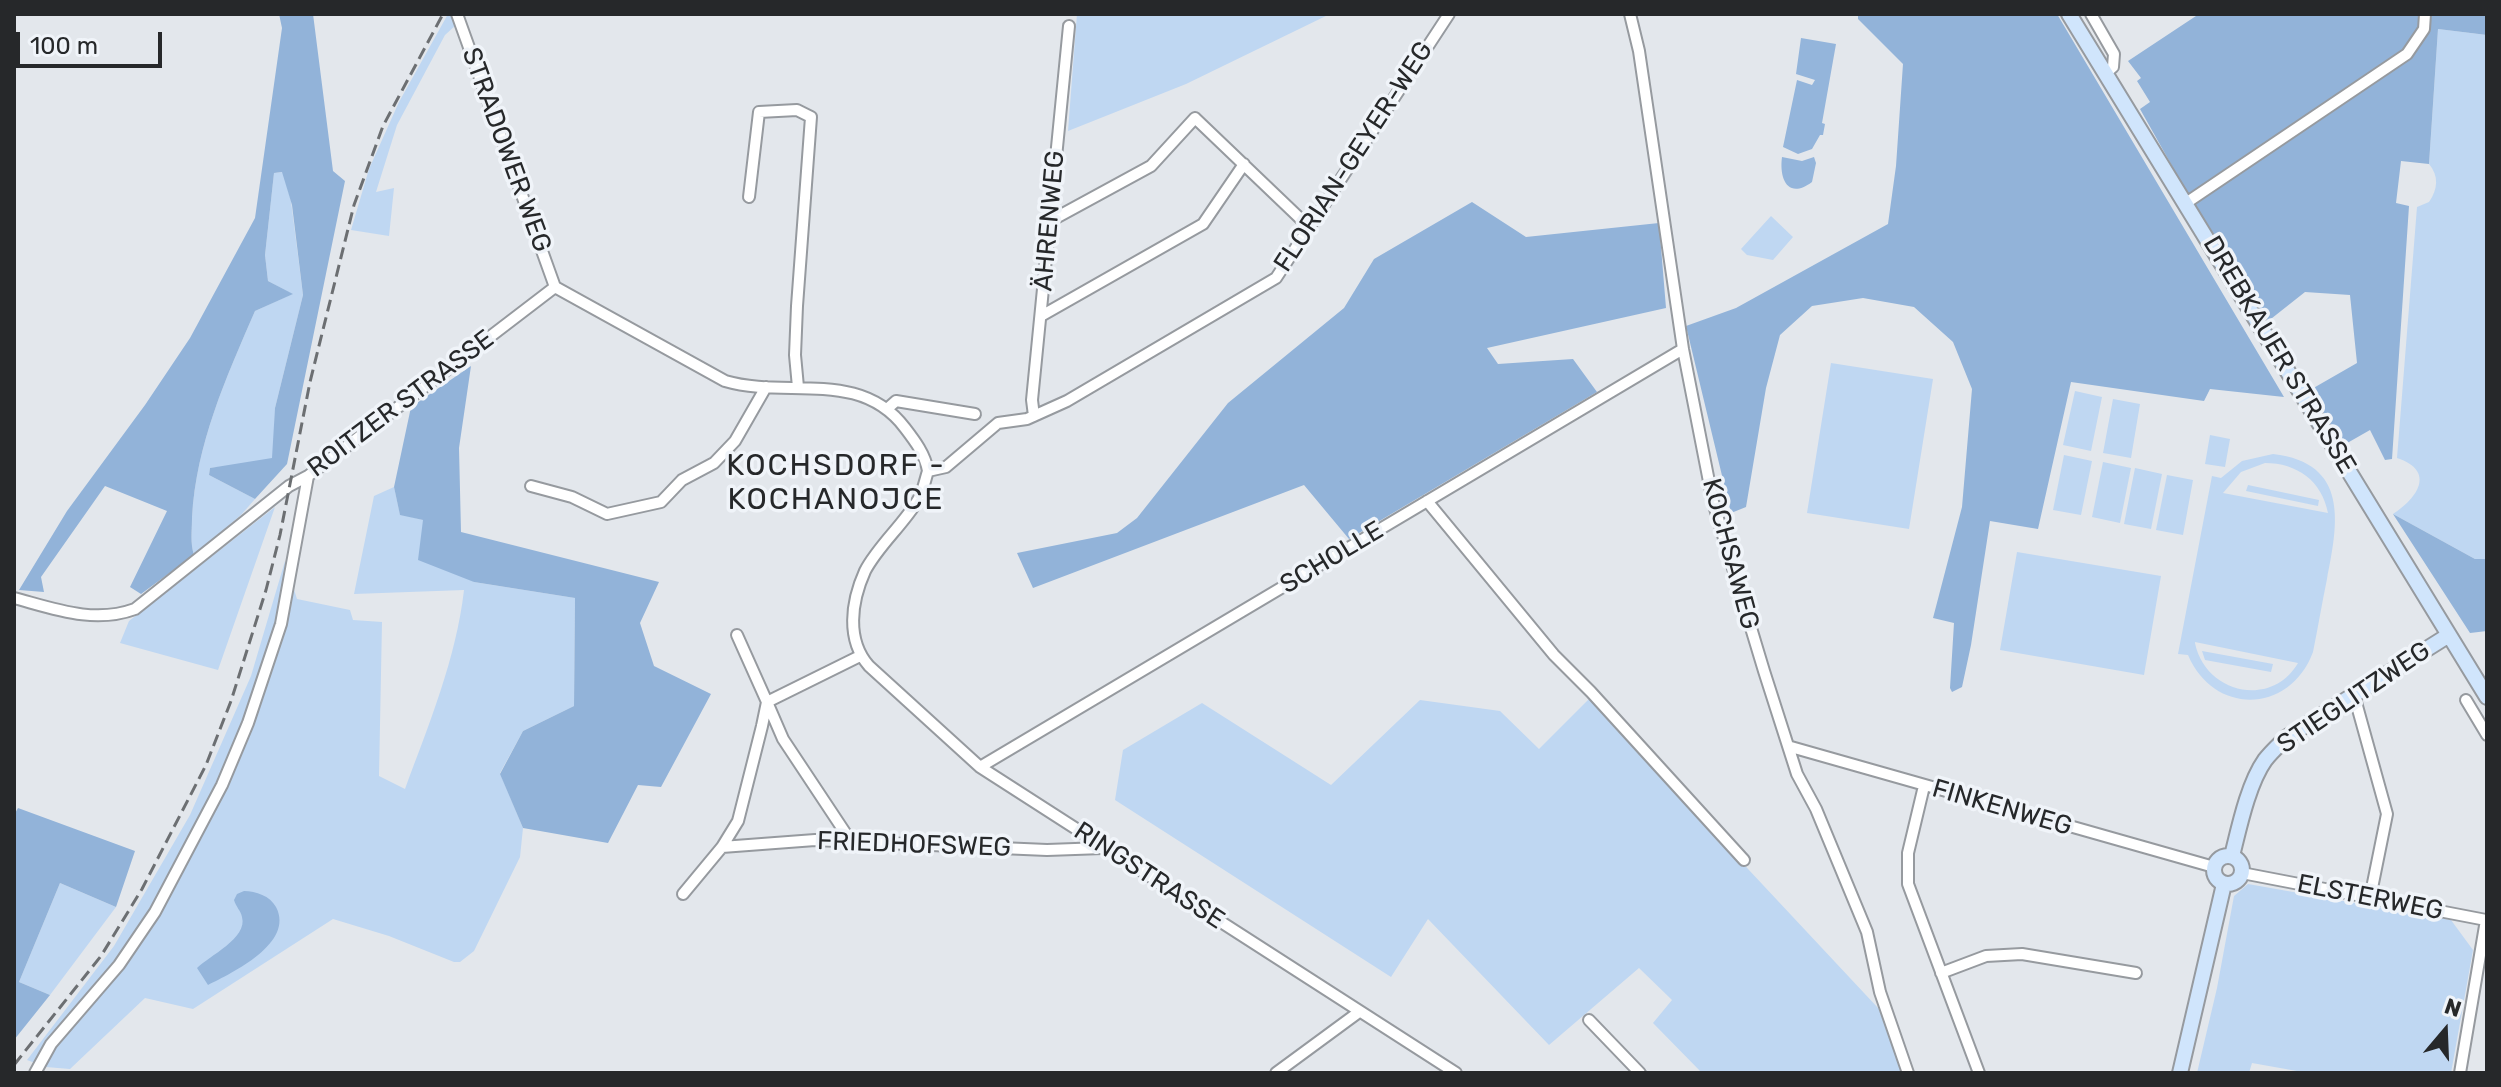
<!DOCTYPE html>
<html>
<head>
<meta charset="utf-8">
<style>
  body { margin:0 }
  #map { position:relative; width:2501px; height:1087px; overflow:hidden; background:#e3e7ec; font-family:Rubik,sans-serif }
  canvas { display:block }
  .frame { position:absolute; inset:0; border:16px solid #26282a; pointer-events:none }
  .north { position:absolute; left:2405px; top:991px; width:80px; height:80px; -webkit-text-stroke:6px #f0f4f9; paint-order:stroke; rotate:19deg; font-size:22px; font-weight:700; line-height:32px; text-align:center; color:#26282a }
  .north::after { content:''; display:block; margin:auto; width:28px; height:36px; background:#26282a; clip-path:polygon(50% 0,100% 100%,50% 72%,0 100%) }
  .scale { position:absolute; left:16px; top:32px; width:146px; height:36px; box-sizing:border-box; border:4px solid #26282a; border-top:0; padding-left:10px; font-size:24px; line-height:28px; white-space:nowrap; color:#26282a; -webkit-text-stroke:6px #f0f4f9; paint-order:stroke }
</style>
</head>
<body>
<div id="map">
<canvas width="2501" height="1087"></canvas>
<div class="frame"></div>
<div class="north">N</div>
<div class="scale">100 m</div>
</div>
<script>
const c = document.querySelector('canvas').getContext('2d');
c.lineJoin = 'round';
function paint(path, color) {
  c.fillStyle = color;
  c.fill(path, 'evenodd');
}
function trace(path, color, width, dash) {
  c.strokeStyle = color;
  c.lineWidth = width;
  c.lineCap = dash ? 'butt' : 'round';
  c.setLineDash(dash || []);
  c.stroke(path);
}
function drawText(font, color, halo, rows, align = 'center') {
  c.font = font + ' Rubik,sans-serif';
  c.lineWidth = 7;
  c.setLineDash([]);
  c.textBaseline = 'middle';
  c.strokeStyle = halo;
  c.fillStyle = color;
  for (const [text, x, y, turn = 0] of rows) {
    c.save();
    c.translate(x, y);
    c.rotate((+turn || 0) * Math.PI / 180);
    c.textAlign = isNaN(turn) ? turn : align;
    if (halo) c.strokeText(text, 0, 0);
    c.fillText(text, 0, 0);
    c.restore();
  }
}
paint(new Path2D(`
  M448 14H452L456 25 445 35 397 125 376 192 394 188 389 236 351 230 369 169 399 102Z
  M1077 14H1330L1186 84 1068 131Z
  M2438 29 2487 35V559H2475L2393 514C2418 498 2436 471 2397 458L2417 207 2429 202C2438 189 2439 176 2429 164Z
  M283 172 291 201 303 295 275 408 274 461 210 468 209 475 255 499 241 515 194 555C190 543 192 531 192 518 196 444 226 378 255 311L292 294 268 281 265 255 274 173Z
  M1771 216 1793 237 1773 260 1747 255 1741 249Z
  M1831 363 1933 379 1909 529 1807 513Z
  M2075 391 2102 397 2091 451 2063 445Z
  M2113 399 2140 404 2131 458 2103 453Z
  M2210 435 2230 439 2225 467 2205 464Z
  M2273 454C2350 463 2338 524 2327 579 2322 603 2318 627 2313 652 2290 714 2214 716 2188 655L2178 654 2212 476 2221 478 2242 461ZM2265 463C2297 463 2322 481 2328 513L2223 493 2241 472ZM2195 643V642L2298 663C2271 709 2205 693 2195 643Z
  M2064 455 2092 461 2081 515 2053 510Z
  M2103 462 2131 468 2120 523 2092 517Z
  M2135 468 2162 474 2151 529 2124 524Z
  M2167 475 2193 480 2183 535 2156 530Z
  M2248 485 2319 500 2318 506 2246 491Z
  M394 487 400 514 423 520 474 582 575 598 574 706 523 731 500 773 523 828 520 857 474 951 460 962H454L389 936 333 919 193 1009 145 998 70 1069 46 1067 27 1060 114 946 190 815 251 676 285 561 297 599 350 610 353 620 382 622 379 776 405 789C429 724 456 659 464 590L354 594 374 496Z
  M275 507 218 670 120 643 129 621Z
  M2017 552 2161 576 2144 675 2000 650Z
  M2202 651 2273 664 2271 672 2205 660Z
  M1589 699 1879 1009 1902 1073H1702L1653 1023 1672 1000 1639 968 1549 1045 1428 919 1391 977 1115 800 1123 750 1202 703 1331 785 1420 700 1500 711 1539 749Z
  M60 883 116 907 50 995 19 982Z
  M2248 884 2451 920 2473 950 2451 1073H2308L2252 1063 2249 1073H2197L2217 988 2234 896Z`), '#bfd7f2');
paint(new Path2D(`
  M279 14H313L333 171 345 181 287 464 255 499 209 475 210 468 272 458 275 408 303 295 292 205 282 172 274 173 265 255 268 281 293 294 255 311C226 378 196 444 192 518 192 531 190 543 194 555L141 594 130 587 167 511 105 486 41 577 44 592 19 590 67 511 145 405 190 338 255 218 282 28Z
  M1858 14H2057L2284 397 2210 389 2204 401 2071 382 2038 529 1990 521 1971 645 1962 687 1952 692 1950 688 1954 623 1933 618 1962 507 1972 389 1953 342 1914 307 1863 298 1812 306 1780 335 1766 388 1746 507 1731 513 1686 326 1736 308 1888 224 1896 166 1903 64 1858 19Z
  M2199 14H2487V35L2438 29 2429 164 2401 161 2396 203 2409 206 2392 459 2385 460 2370 430 2342 446 2310 390 2357 363 2350 295 2305 292 2262 326 2140 109 2150 102 2137 81 2141 78 2128 61Z
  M1472 202 1526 237 1659 223 1666 308 1487 348 1498 364 1573 359 1597 392 1349 539 1304 485 1033 588 1017 553 1117 533 1137 518 1228 403 1344 308 1374 259Z
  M471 366 459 448 461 532 659 582 640 623 654 666 711 694 661 787 638 785 608 843 523 828 500 774 523 731 574 706 575 598 474 582 418 560 423 520 400 515 394 487 411 407Z
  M2393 514 2475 559H2487V631L2470 633Z
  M18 808 135 851 116 907 60 883 19 982 50 995 14 1040V815Z`), '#92b3d9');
paint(new Path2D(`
  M1801 38 1836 44 1822 123 1825 124 1823 135H1820L1812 149 1798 154 1783 147 1797 80 1812 85 1815 80 1796 74Z
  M1782 157 1802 161 1814 157 1816 163 1812 182C1788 200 1779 179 1782 157Z
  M244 891C256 891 270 896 276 907 295 943 232 973 208 985L197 968C209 956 248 938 242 917 241 911 236 907 234 900L237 894Z`), '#94b5db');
const street = new Path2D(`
  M457 14 555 287
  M1630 14 1639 51 1683 349 1713 502 1764 671 1797 774 1816 809 1867 932 1880 992 1908 1073
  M2091 14 2114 54 2113 67 2106 73
  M749 197 759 112 797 110 811 117 797 306 795 355 798 387
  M2186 203 2407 54 2424 29 2425 14
  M1050 221 1151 166 1195 118 1309 227
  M1041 316 1203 224 1244 164
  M887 409 896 401 975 414
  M1034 416 1032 400 1069 26
  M928 471C925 480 923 492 918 500 903 525 878 546 865 571 851 602 846 640 869 666L980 767 1456 1073
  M928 471 946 467 998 423 1027 419 1067 401 1276 278 1449 14
  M531 486 572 497 607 514 661 502 682 480 714 463 735 441 766 387
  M1427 501 1554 655 1591 692 1744 860
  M14 598C55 609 94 624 135 609L289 486 308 476 555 287 725 381C786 399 860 368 905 428 915 441 925 454 928 471
  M2354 695 2387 814 2370 898
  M2466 700 2487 735
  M1791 747 2214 867
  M980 767 1683 349
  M1924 786 1908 853V884L1979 1073
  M850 840 783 739 767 702 860 656
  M722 847 815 840 1047 850 1103 848
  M2242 873 2486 920 2460 1073
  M683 894 722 847 738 821 762 726 767 702 737 635
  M1941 973 1986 956 2022 954 2136 973
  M1589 1020 1640 1073
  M35 1073 51 1044 119 965 155 912 222 785 248 723 281 624 308 476
  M1276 1073 1359 1012`);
const secondary = new Path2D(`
  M2069 14 2487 697
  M2214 870a14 14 0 1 1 28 0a14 14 0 1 1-28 0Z
  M2232 856C2239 828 2248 784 2265 760 2271 752 2279 745 2287 737L2449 635
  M2180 1073 2224 884`);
trace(street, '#969a9f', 14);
trace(secondary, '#969a9f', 18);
trace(street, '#fff', 10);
trace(secondary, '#d0e5fc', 14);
trace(new Path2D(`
  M14 1065 101 956 142 889 206 765 231 701 266 590 280 535 310 382 354 205 383 126 443 14`), '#6c6f72', 3, [12, 6]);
drawText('26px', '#26282a', '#f0f4f9', [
  ["STRADOWER WEG",506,150,70],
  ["FLORIAN-GEYER-WEG",1354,157,-57],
  ["ÄHRENWEG",1050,221,-85],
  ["DREBKAUER STRASSE",2279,355,59],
  ["ROITZER STRASSE",401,404,-37],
  ["KOCHSAWEG",1730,554,75],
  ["SCHOLLE",1332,558,-31],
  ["STIEGLITZWEG",2354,698,-34],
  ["FINKENWEG",2002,808,16],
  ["FRIEDHOFSWEG",914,845,2],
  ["RINGSTRASSE",1149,876,33],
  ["ELSTERWEG",2370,898,11]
]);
c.letterSpacing = '2px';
drawText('30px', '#26282a', '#f0f4f9', [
  ["KOCHSDORF -",836,466],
  ["KOCHANOJCE",836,500]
]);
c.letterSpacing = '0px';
</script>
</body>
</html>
